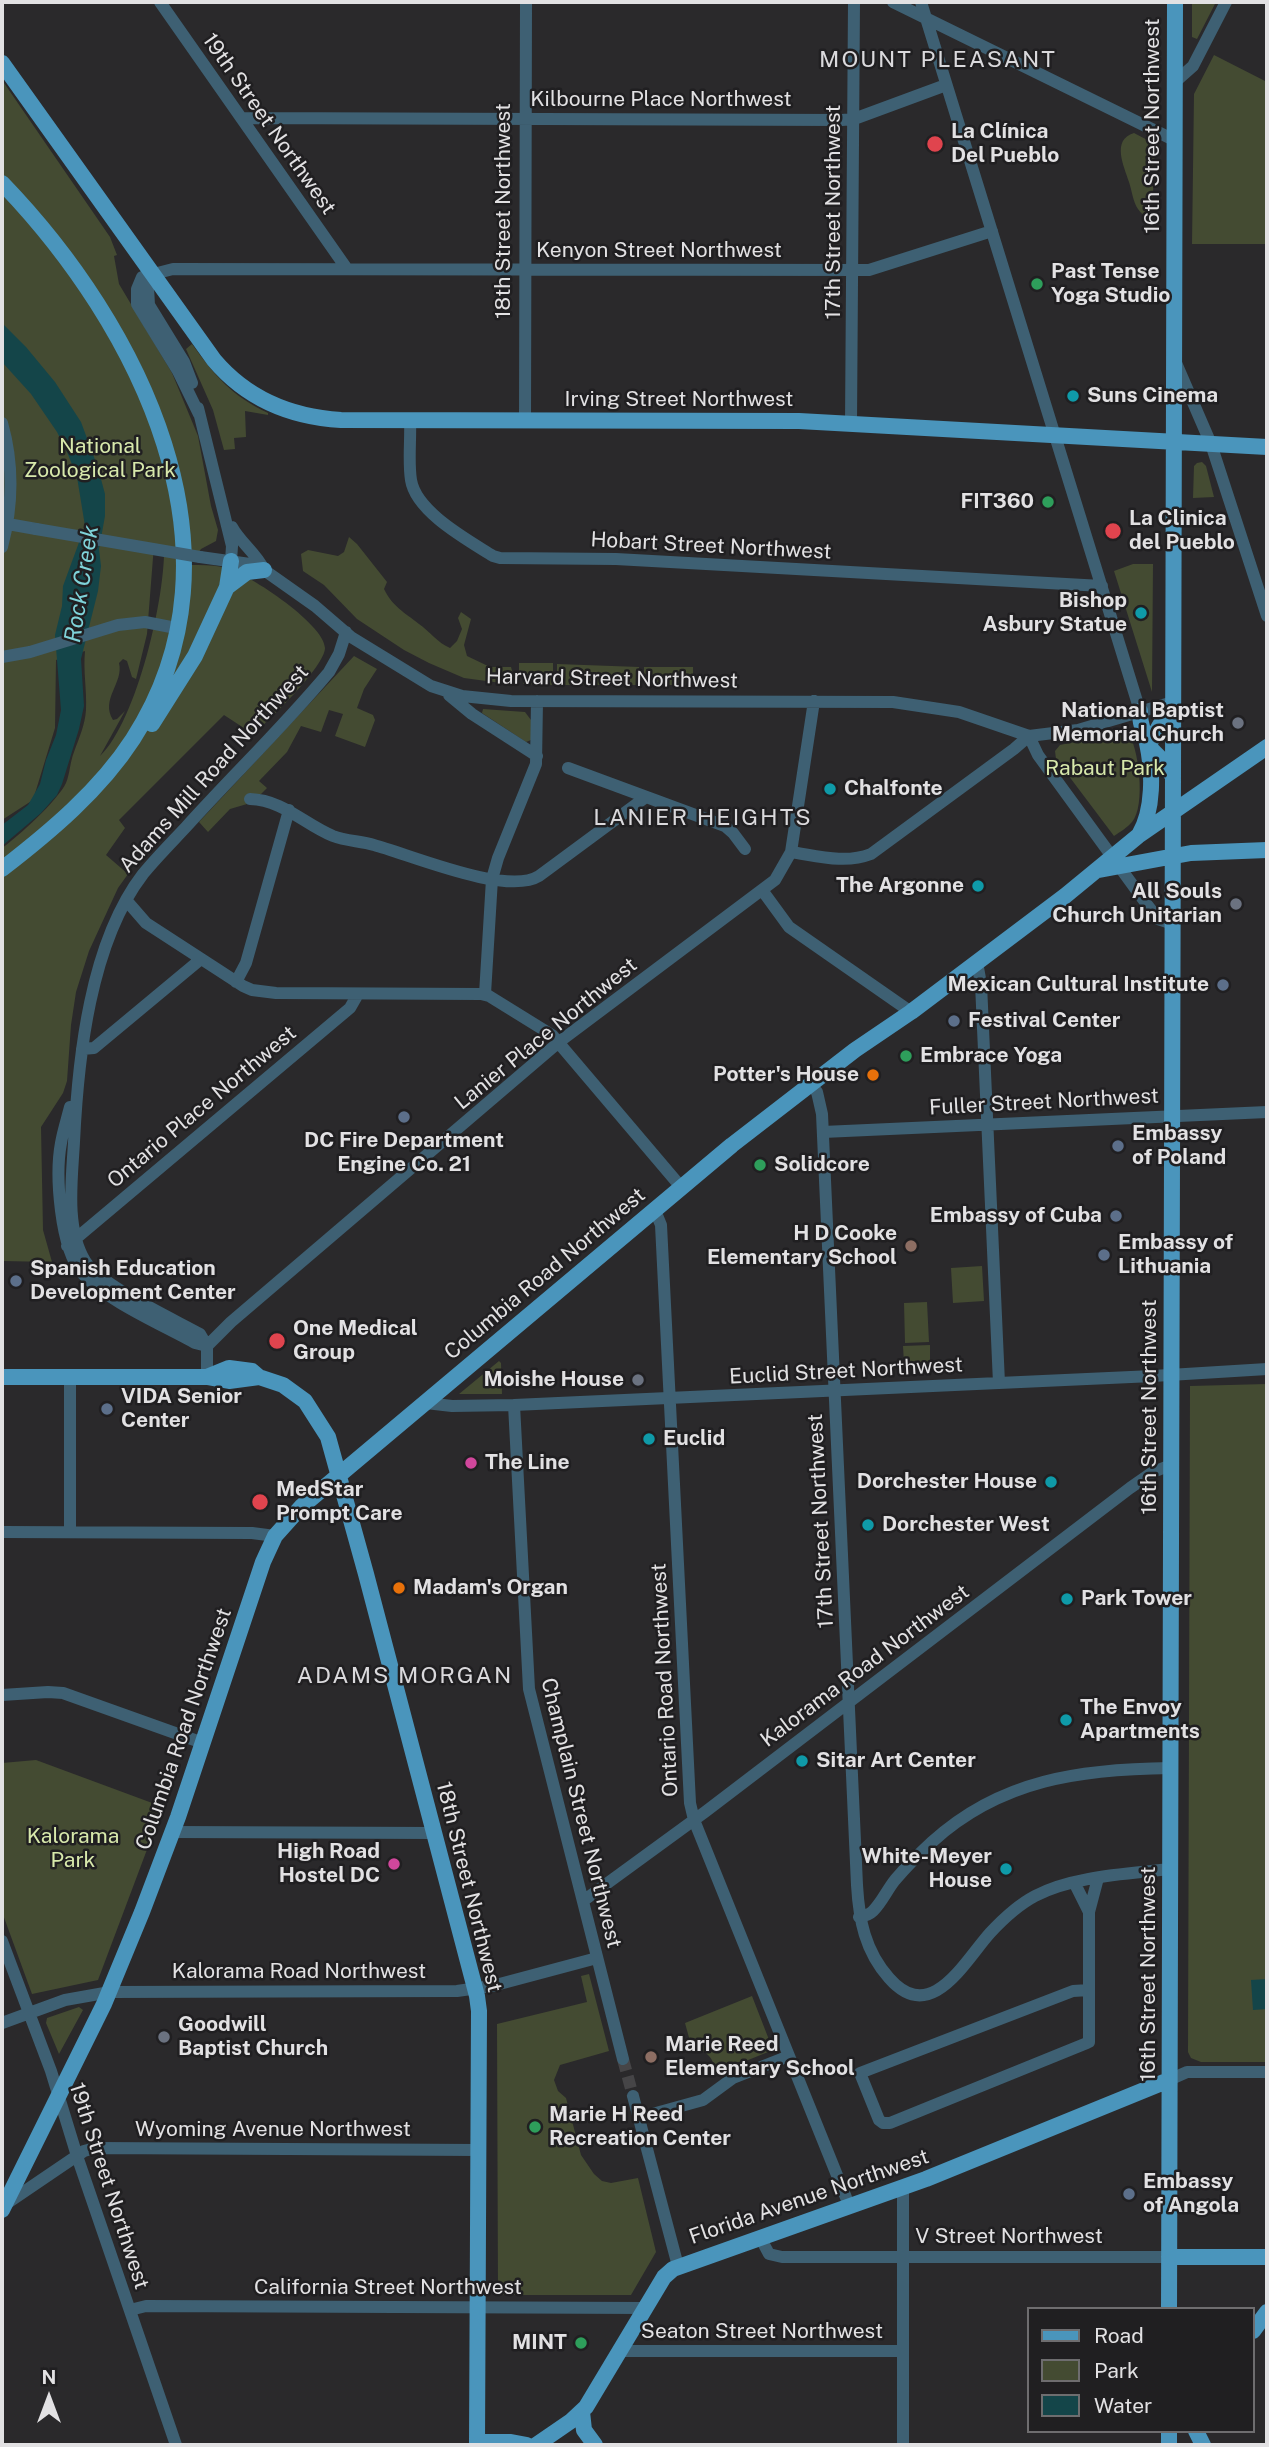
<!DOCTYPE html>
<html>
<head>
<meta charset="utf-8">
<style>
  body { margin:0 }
  #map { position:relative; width:1269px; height:2447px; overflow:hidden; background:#2a292b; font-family:"Public Sans",sans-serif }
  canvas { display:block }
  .frame { position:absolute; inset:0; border:4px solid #e2e1e3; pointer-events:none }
  .legend { position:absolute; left:1027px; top:2307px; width:228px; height:126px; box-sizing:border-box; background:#201f21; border:2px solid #6e6d6f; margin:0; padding:9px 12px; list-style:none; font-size:21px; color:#e2e1e3 }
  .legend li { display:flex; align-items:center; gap:14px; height:35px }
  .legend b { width:35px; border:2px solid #6e6d6f }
  .north { position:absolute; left:14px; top:2363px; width:70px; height:70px; -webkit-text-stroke:5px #201f21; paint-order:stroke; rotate:0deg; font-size:19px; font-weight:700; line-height:28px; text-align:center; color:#e2e1e3 }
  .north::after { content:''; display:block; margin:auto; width:24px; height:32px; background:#e2e1e3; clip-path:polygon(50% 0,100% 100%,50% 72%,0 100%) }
</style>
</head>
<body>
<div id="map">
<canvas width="1269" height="2447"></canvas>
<div class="frame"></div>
<ul class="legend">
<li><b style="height:9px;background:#4a95bc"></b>Road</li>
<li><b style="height:19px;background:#444b32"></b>Park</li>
<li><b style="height:19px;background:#144549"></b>Water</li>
</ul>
<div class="north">N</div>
</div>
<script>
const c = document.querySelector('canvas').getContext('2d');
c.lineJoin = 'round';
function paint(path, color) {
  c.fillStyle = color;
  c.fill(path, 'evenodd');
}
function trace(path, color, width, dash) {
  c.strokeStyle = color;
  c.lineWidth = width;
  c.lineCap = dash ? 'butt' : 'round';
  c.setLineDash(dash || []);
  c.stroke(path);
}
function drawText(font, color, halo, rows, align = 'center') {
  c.font = font + ' "Public Sans",sans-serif';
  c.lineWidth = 5;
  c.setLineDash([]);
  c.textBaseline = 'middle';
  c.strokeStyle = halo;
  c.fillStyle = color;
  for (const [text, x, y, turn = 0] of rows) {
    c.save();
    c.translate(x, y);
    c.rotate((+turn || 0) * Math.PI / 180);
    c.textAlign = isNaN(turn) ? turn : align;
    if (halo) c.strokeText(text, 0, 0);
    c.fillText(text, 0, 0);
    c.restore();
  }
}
paint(new Path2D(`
  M1192 2H1216L1197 39 1192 37Z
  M1214 55 1267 82V244H1192L1194 94Z
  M2 80 110 237 117 255 114 256 119 284 172 373 198 436 211 506 218 530 216 541 201 549 190 565C200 565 212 565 222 567 244 570 325 624 325 648 325 666 269 721 253 734L224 715 119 820 125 828 106 855 128 874 118 888 89 951 76 992 71 1025 67 1081 63 1093 41 1127 43 1230 52 1262 2 1261V848C18 837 58 800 66 783 70 773 70 762 74 752 79 738 85 725 86 710 87 690 83 671 85 651L56 660 55 728 33 800 2 820ZM154 545H164C166 595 137 721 100 756L125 711 117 719 113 720C100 699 124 683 119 663L123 659 127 661 132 677 136 679 147 634Z
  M1134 133 1155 144 1152 219C1146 217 1142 215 1138 209 1133 202 1132 191 1129 182 1124 166 1111 140 1134 133Z
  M192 344C215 376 232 396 268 413V415L245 411 246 437 234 438 235 449 224 450 213 410 186 349Z
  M1202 462 1206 466 1214 497 1193 498 1194 466 1197 463Z
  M349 537 357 544 387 582 384 589C393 607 404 612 419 624 429 631 438 643 450 648L457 641 462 629 458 618 461 612 471 619 464 645 467 656 490 667H511L516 685 464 678 429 663 404 650 357 619 324 585 303 571 301 554 308 550 338 556 344 552Z
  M1133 564H1153L1152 692 1114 571Z
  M354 656 377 669 364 689 357 708 373 715 375 720 365 747 335 736 343 714 329 710 321 732 301 726 287 752 259 781 267 788 261 794H249L247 804 230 809 208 832 199 822Z
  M519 663H553V676L556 677V685L523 684V675L519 674Z
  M557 664 639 667V685H561V675L557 674Z
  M644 667H693V685H644Z
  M483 709 525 712 531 720V740L526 742 482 713Z
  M1127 731C1139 746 1146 806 1132 822 1128 827 1120 832 1114 836L1056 759 1055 751 1060 745Z
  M982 1266 984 1301 953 1303 951 1268Z
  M927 1302 929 1342 905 1343 904 1303Z
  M930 1345V1364L909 1365 908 1363H904L903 1346Z
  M499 1361 501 1363 502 1394H459Z
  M1267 1384V2062H1201L1191 2058 1188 2052 1190 1386Z
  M36 1760 163 1807 98 1980 32 1994 2 1912V1763Z
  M589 1974 609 2051 560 2065 554 2080 558 2091 566 2098 581 2155 594 2174 602 2181 611 2183 638 2178 656 2252 631 2295H498L497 2024 587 2002 581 1976Z
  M752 1996 773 2050 716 2073C713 2055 706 2052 691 2045L685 2023Z
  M79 2007 83 2010 59 2054 46 2023 47 2018Z`), '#444b32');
paint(new Path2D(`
  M2 323 26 347 55 382 81 422 98 468 105 494V516L99 549 101 566 98 591 81 659 84 706 79 729 62 784 57 795 41 813 2 846V825L28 805 40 784 46 760 56 735 61 710 55 635 62 606 63 586 85 526 77 477 67 452 57 432 31 394 2 362Z
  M1267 1979V2009L1253 2010 1251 1980Z`), '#144549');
trace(new Path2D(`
  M623 2059 633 2096`), '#464547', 12, [12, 6]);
trace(new Path2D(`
  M160 2 347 269
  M893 2 1174 140
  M921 2 1140 711
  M1175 82 1193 66 1226 2
  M243 118 842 120 854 119 946 85
  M152 274 148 287 149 305 184 362 192 383
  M1176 363 1211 444 1267 616
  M198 408 232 546 231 561
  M199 414 178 371 137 304V289L142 277 173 269 869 270 992 231
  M410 420C411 439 408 461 411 480 416 512 468 540 493 556L500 558 616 559 1102 586
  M525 420 526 2
  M2 423C14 465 13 505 2 547
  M851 423 854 2
  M8 524 36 529
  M232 527C240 542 256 553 263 568
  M200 557 250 564 264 570 315 606 351 637 431 686 462 696 511 701 893 702 959 712 1029 736 1078 730 1173 702
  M2 657 30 652 118 625 145 622 176 628
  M449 695 472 714 537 756
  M1029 736 1038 755 1148 906 1158 919 1173 924
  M568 768 725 826 733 833 745 849
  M250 799C283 800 304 824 333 836 346 841 361 841 374 845 411 855 507 896 539 876L646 797
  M791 852C818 856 845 864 871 854L1014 749 1029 736
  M762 890 789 927 911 1012
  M126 900 146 923 243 986 252 990 276 993 481 994 489 996 552 1035 681 1187
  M977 962 981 984 999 1383
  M236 982 246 963 289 810
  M485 994 492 879 498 858 536 764 537 701
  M82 1049 94 1048 201 959
  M810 1084 817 1092 822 1114 857 1885C859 1920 865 1951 889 1978 931 2026 964 1962 990 1933 1003 1919 1018 1905 1035 1896 1072 1876 1128 1874 1170 1869
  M70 1107C67 1119 63 1131 61 1143 55 1175 60 1248 82 1273 106 1301 163 1325 195 1343L207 1346
  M823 1132 1267 1112
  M654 1208 661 1225 690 1803 694 1820 849 2205
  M67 1246 350 1008 358 994
  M207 1346 231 1322 559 1042 775 880 791 852 814 701
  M70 1377V1532
  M207 1377V1346L200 1334C173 1319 100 1285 85 1261 65 1228 72 1179 74 1142 78 1058 90 943 143 874 156 858 171 843 186 827 233 775 284 726 329 672L339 654 346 632
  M426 1403 452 1406 514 1405 1153 1376 1267 1369
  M514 1405 529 1689 623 2059
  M2 1532 252 1533 275 1536
  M2 1695 48 1692 63 1693 203 1743
  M172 1832 434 1833
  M1074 1882 1089 1912
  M583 1901 705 1812 1130 1488 1153 1472 1171 1465
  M859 1917C865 1916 869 1915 873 1911 882 1902 887 1890 895 1880 906 1867 919 1854 932 1842 1001 1779 1082 1769 1171 1768
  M2 1941 51 2071 77 2156 176 2445
  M1089 1990 1073 1991 860 2073 879 2120 883 2123H890L1087 2043 1089 2042V1912L1098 1878
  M2 2023 65 2000 110 1992 457 1991 492 1986 597 1958
  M1169 2080 1187 2072H1267
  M633 2096 678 2266
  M638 2118 703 2100 733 2078 789 2056
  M3 2206 84 2151 95 2148 479 2150
  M760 2237 769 2254 782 2257H1169
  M130 2310 146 2306 646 2308
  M620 2351H903
  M903 2445V2186`), '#3e6073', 12);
trace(new Path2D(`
  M2 63 214 360C247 399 291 417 341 420L799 421 1267 447
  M2 183C139 325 254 552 133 739 100 790 50 832 2 869
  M227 587 231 561
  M1171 706 1148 746 1159 757 1172 775
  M152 724 195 656 227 587 247 572 264 570
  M1139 835C1154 810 1153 771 1147 743 1144 732 1139 723 1140 711
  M1099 870 1191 853 1267 850
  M2 1377H207L229 1381 259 1377
  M207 1377 229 1368 252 1371 259 1377 283 1385 305 1401 328 1437 366 1574 477 1996 479 2011 477 2445
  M2 2210 104 2004 142 1912 178 1817 263 1562 275 1536 301 1507 732 1145 855 1050 911 1012 1065 896 1138 836 1267 747
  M1169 2257H1267
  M1169 2309 1175 2
  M1253 2331 1267 2312
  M582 2412 584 2430 595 2445
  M1196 2431 1203 2445
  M477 2442H511L527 2445
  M536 2445 571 2421 586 2407 664 2277 673 2269 926 2179 1169 2080
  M1169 2445V2431`), '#4a95bc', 16);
trace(new Path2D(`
  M36 529 200 557`), '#3e6073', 12);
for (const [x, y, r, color] of [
  [935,144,9,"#e0444e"],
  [1037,284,7,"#2e9e5b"],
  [1073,396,7,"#0f9aa8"],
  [1048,502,7,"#2e9e5b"],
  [1113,531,9,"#e0444e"],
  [1141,613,7,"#0f9aa8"],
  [1238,723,7,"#6b7280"],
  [830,789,7,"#0f9aa8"],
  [978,886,7,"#0f9aa8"],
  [1236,904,7,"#6b7280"],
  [1223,985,7,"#5c6f8a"],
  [954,1021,7,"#5c6f8a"],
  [906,1056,7,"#2e9e5b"],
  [873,1075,7,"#e8710a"],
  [404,1117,7,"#5c6f8a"],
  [1118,1146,7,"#5c6f8a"],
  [760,1165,7,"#2e9e5b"],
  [1116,1216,7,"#5c6f8a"],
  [911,1246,7,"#8d6e63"],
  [1104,1255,7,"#5c6f8a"],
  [16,1281,7,"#5c6f8a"],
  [277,1341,9,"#e0444e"],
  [638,1380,7,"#6b7280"],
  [107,1409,7,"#5c6f8a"],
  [649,1439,7,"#0f9aa8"],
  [471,1463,7,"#d1479c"],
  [1051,1482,7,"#0f9aa8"],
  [260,1502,9,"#e0444e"],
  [868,1525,7,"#0f9aa8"],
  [399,1588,7,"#e8710a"],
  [1067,1599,7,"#0f9aa8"],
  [1066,1720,7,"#0f9aa8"],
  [802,1761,7,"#0f9aa8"],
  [394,1864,7,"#d1479c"],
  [1006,1869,7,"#0f9aa8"],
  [164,2037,7,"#6b7280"],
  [651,2057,7,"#8d6e63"],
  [535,2127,7,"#2e9e5b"],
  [1129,2194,7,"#5c6f8a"],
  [581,2343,7,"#2e9e5b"]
]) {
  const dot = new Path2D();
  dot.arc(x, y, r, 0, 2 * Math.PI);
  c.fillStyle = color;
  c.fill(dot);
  trace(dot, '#201f21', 2.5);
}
drawText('21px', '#e2e1e3', '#201f21', [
  ["Kilbourne Place Northwest",661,100],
  ["19th Street Northwest",269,124,55],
  ["16th Street Northwest",1153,126,-90],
  ["18th Street Northwest",504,211,-90],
  ["17th Street Northwest",834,212,-90],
  ["Kenyon Street Northwest",659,251],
  ["Irving Street Northwest",679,400],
  ["Hobart Street Northwest",711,546,3],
  ["Harvard Street Northwest",612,679,1],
  ["Adams Mill Road Northwest",214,769,-48],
  ["Lanier Place Northwest",546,1034,-39],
  ["Fuller Street Northwest",1044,1102,-3],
  ["Ontario Place Northwest",202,1107,-40],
  ["Columbia Road Northwest",545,1274,-40],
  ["Euclid Street Northwest",846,1371,-3],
  ["16th Street Northwest",1150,1407,-90],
  ["17th Street Northwest",821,1521,-93],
  ["Kalorama Road Northwest",865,1666,-37],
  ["Ontario Road Northwest",665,1680,-93],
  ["Columbia Road Northwest",184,1729,-71],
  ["Champlain Street Northwest",581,1813,76],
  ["18th Street Northwest",469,1887,76],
  ["Kalorama Road Northwest",299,1972],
  ["16th Street Northwest",1149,1974,-90],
  ["Wyoming Avenue Northwest",273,2130],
  ["19th Street Northwest",109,2186,72],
  ["Florida Avenue Northwest",809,2197,-19],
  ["V Street Northwest",1009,2237],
  ["California Street Northwest",388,2288],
  ["Seaton Street Northwest",762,2332]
]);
drawText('bold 21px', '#e2e1e3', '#201f21', [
  ["La Clínica",951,132],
  ["Del Pueblo",951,156],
  ["Past Tense",1051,272],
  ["Yoga Studio",1051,296],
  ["Suns Cinema",1087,396],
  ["FIT360",1034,502,"right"],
  ["La Clinica",1129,519],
  ["del Pueblo",1129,543],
  ["Bishop",1127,601,"right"],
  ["Asbury Statue",1127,625,"right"],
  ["National Baptist",1224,711,"right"],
  ["Memorial Church",1224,735,"right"],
  ["Chalfonte",844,789],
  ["The Argonne",964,886,"right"],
  ["All Souls",1222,892,"right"],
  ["Church Unitarian",1222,916,"right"],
  ["Mexican Cultural Institute",1209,985,"right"],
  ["Festival Center",968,1021],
  ["Embrace Yoga",920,1056],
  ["Potter's House",859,1075,"right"],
  ["Embassy",1132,1134],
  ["of Poland",1132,1158],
  ["DC Fire Department",404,1141,"center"],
  ["Engine Co. 21",404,1165,"center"],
  ["Solidcore",774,1165],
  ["Embassy of Cuba",1102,1216,"right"],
  ["H D Cooke",897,1234,"right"],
  ["Elementary School",897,1258,"right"],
  ["Embassy of",1118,1243],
  ["Lithuania",1118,1267],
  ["Spanish Education",30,1269],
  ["Development Center",30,1293],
  ["One Medical",293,1329],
  ["Group",293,1353],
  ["Moishe House",624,1380,"right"],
  ["VIDA Senior",121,1397],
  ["Center",121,1421],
  ["Euclid",663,1439],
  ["The Line",485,1463],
  ["Dorchester House",1037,1482,"right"],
  ["MedStar",276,1490],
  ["Prompt Care",276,1514],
  ["Dorchester West",882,1525],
  ["Madam's Organ",413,1588],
  ["Park Tower",1081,1599],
  ["The Envoy",1080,1708],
  ["Apartments",1080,1732],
  ["Sitar Art Center",816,1761],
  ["High Road",380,1852,"right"],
  ["Hostel DC",380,1876,"right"],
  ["White-Meyer",992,1857,"right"],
  ["House",992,1881,"right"],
  ["Goodwill",178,2025],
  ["Baptist Church",178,2049],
  ["Marie Reed",665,2045],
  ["Elementary School",665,2069],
  ["Marie H Reed",549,2115],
  ["Recreation Center",549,2139],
  ["Embassy",1143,2182],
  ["of Angola",1143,2206],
  ["MINT",567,2343,"right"]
], 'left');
drawText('21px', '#d7e8ab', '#201f21', [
  ["National",100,447],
  ["Zoological Park",100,471],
  ["Rabaut Park",1105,769],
  ["Kalorama",73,1837],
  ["Park",73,1861]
]);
c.letterSpacing = '2px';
drawText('23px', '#dad9dc', '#201f21', [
  ["MOUNT PLEASANT",938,60],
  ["LANIER HEIGHTS",703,818],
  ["ADAMS MORGAN",405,1676]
]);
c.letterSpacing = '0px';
drawText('italic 23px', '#7fd3d9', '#201f21', [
  ["Rock Creek",82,584,-81]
]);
</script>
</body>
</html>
